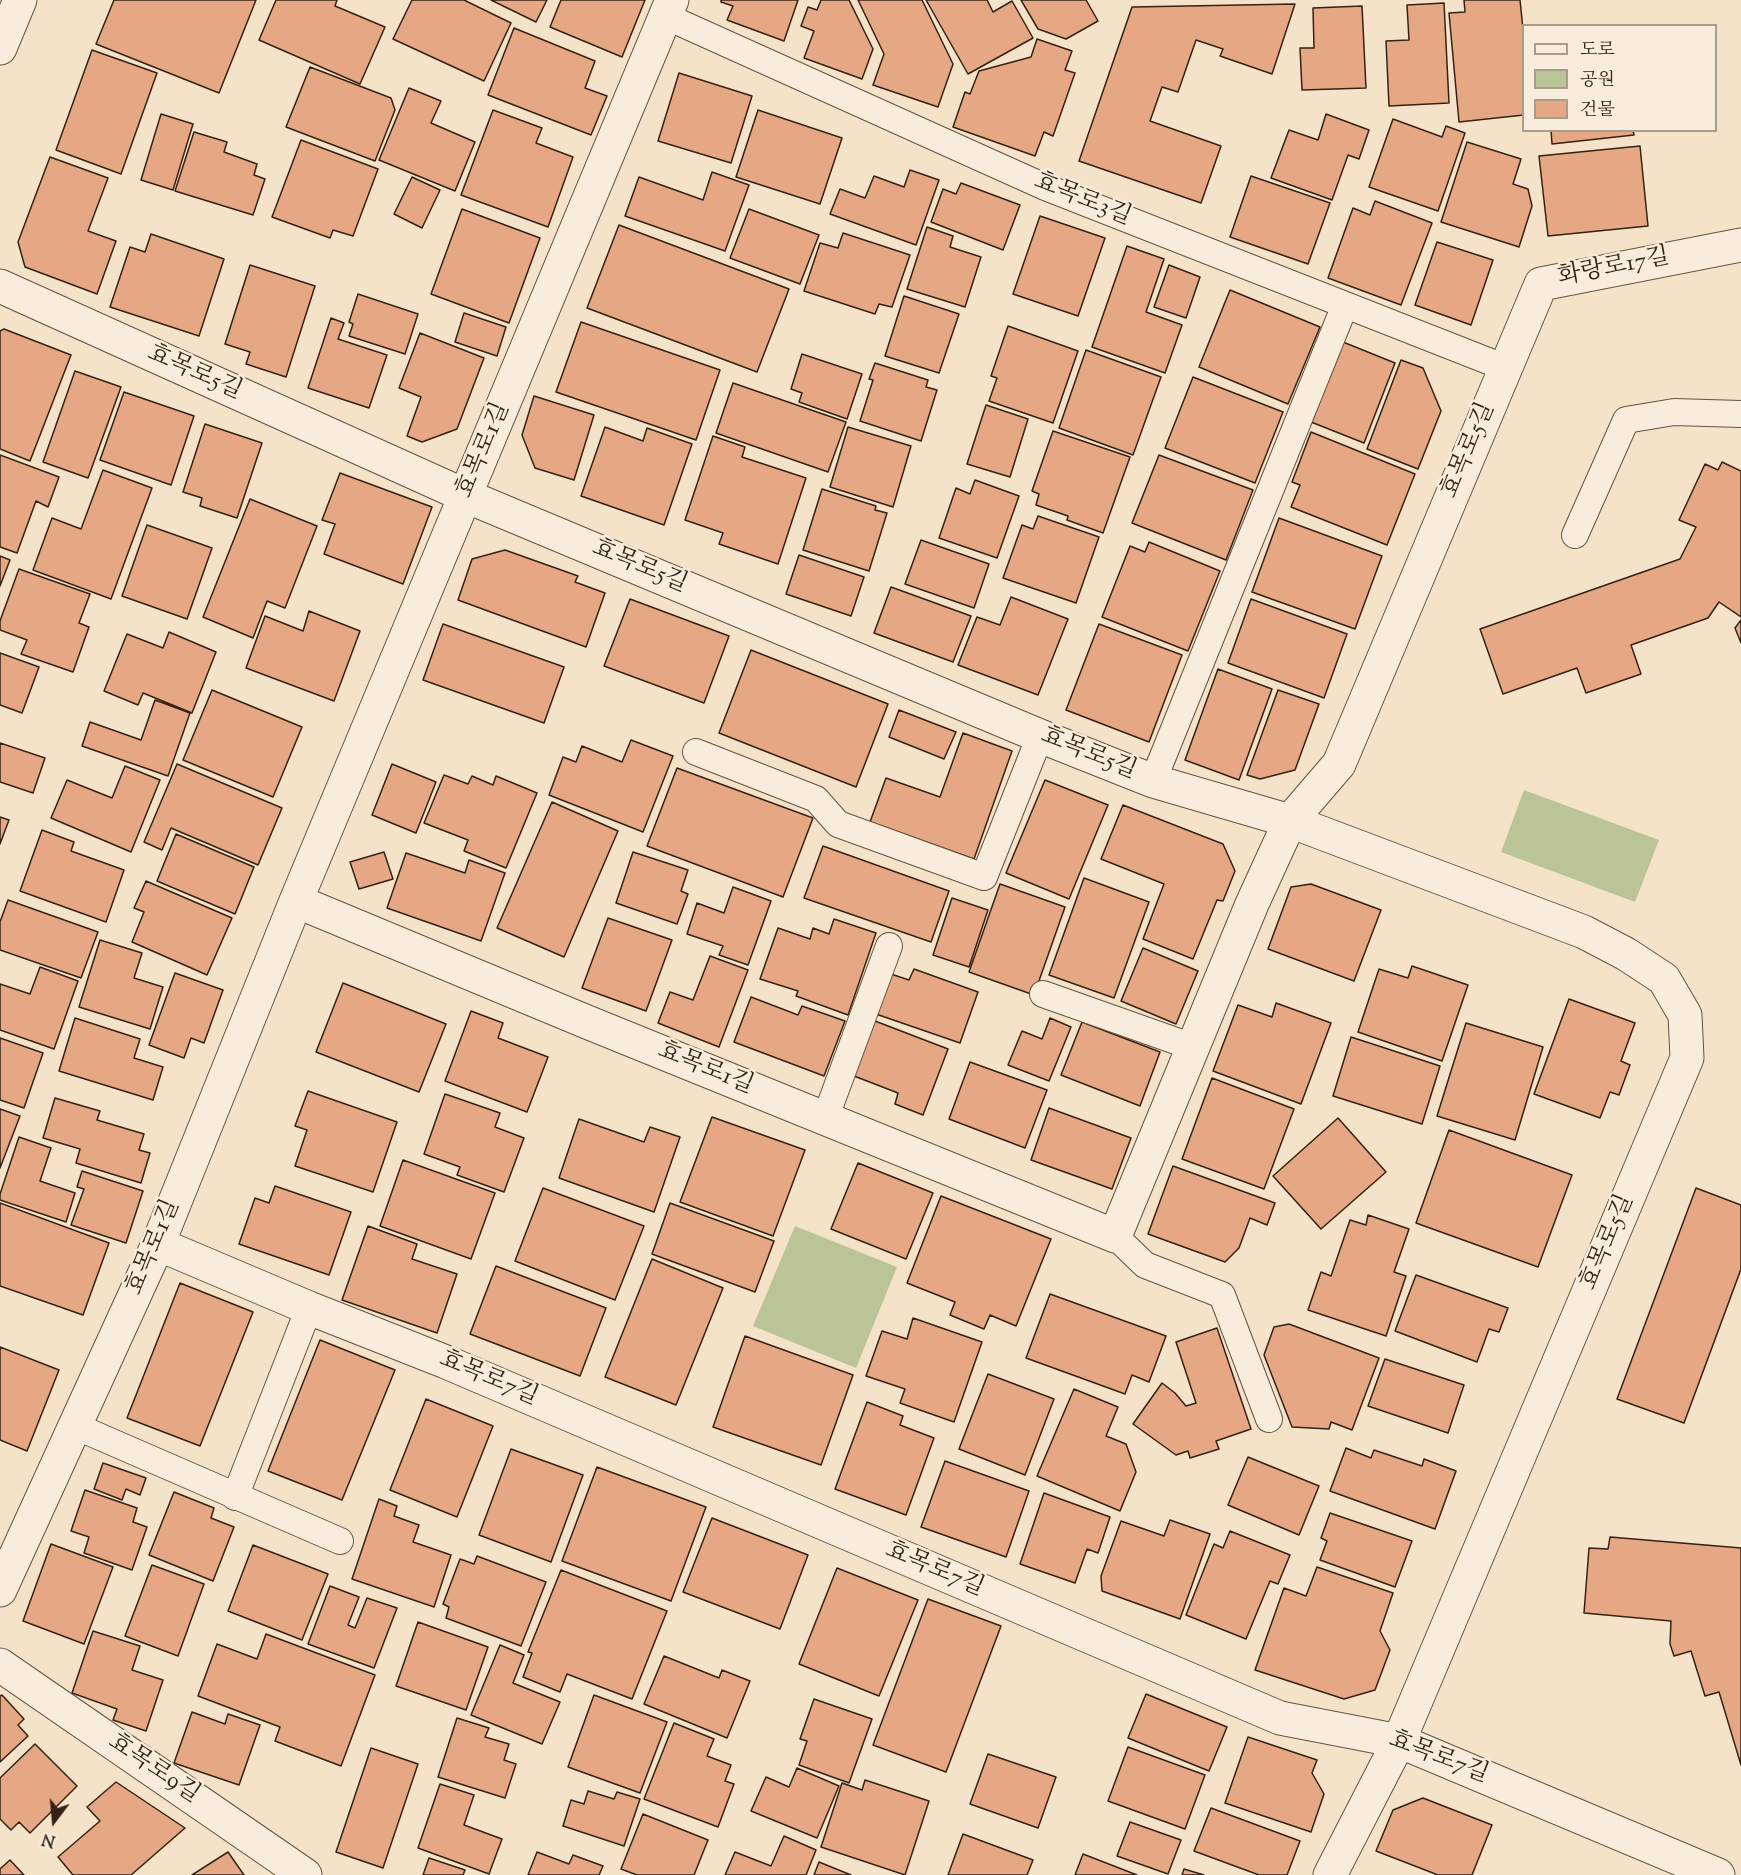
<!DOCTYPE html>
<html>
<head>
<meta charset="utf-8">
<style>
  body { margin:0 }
  #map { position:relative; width:1741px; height:1875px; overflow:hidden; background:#f5e3c9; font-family:"Sorts Mill Goudy","Noto Serif KR",serif }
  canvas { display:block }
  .legend { position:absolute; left:1522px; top:24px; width:195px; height:108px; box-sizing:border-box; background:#f8eddc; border:2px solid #aa9c8b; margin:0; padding:8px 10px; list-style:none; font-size:18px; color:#352212 }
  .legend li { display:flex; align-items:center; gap:12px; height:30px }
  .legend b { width:30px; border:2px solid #aa9c8b }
  .north { position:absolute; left:24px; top:1791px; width:60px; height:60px; -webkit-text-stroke:4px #f8eddc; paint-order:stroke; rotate:196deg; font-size:16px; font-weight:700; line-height:24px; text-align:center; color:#352212 }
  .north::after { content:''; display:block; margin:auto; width:21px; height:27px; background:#352212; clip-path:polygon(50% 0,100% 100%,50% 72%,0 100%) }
</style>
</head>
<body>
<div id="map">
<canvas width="1741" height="1875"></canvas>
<ul class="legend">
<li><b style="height:8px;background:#f8eddc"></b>도로</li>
<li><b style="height:16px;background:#bbc497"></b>공원</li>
<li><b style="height:16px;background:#e6a784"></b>건물</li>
</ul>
<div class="north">N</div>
</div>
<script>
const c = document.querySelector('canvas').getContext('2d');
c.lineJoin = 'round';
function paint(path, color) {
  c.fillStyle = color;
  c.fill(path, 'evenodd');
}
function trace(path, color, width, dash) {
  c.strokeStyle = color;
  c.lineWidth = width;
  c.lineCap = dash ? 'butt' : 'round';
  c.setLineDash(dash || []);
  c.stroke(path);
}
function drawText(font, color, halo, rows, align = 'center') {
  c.font = font + ' "Sorts Mill Goudy","Noto Serif KR",serif';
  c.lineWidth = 5;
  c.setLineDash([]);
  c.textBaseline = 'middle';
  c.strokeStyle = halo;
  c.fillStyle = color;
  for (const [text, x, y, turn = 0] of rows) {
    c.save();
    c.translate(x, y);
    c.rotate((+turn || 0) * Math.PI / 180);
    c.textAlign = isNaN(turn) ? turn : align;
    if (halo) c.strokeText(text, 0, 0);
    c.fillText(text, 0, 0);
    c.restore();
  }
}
paint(new Path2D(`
  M1524 790 1659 840 1635 902 1501 852Z
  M795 1226 897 1267 856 1368 753 1326Z`), '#bbc497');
const building = new Path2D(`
  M114 0H256L219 93 96 44Z
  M276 0H337L335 6 385 27 360 84 259 40Z
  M412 0H464L511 23 484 81 393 39Z
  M491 0H547L536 22Z
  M561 0H645L622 57 550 27Z
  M721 0H798L784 41 727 20 733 6 721 2Z
  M821 0H849L873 49 862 79 804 58 814 31 801 26 808 7 817 10Z
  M858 0H922L953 64 938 107 873 85 884 54Z
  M926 0H987L993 12 1012 1 1033 38 968 74Z
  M1021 0H1086L1098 21 1066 39 1038 29Z
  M1464 0H1520L1524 39V115L1459 122 1449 13 1465 12Z
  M1444 3 1449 103 1389 106 1386 41 1409 40 1407 5Z
  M1295 4 1272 74 1220 56 1223 49 1196 40 1178 92 1162 87 1150 121 1221 146 1201 203 1079 161 1132 7Z
  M1362 6 1366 88 1302 90 1300 48H1314L1313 8Z
  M514 28 595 61 585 88 607 96 591 135 488 95Z
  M1037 39 1072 51 1065 70 1075 73 1053 136 1044 132 1035 156 953 127 965 92 970 94 979 71 1031 57Z
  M92 50 157 73 121 174 56 150Z
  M310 67 391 98 395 110 375 161 286 127Z
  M679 73 752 96 731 163 658 141Z
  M409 88 441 101 431 123 475 142 455 191 379 160Z
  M493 110 542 128 536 143 573 157 548 227 461 195Z
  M758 110 842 138 820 204 736 177Z
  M161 114 193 124 173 190 141 180Z
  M1326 114 1369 130 1359 159 1348 155 1332 200 1271 178 1289 130 1318 140Z
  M1393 119 1442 137 1446 126 1465 133 1438 211 1369 187Z
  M1551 130H1633L1634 135 1552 144Z
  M194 132 227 142 224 152 257 164 254 175 265 179 253 215 175 191Z
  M301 140 378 169 353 236 333 230 330 238 272 217Z
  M1467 142 1521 159 1513 184 1528 189 1532 206 1519 247 1441 222Z
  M1640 146 1648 226 1548 236 1539 156Z
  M50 157 108 178 88 231 116 241 97 294 25 267 18 242Z
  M910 170 939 180 916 245 830 214 840 189 865 198 874 176 904 187Z
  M712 172 749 185 725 251 625 216 639 177 703 200Z
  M1251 176 1330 203 1308 264 1230 237Z
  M412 177 440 190 422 228 394 214Z
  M961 183 1020 205 1003 250 931 222 943 189 956 194Z
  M1375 201 1432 223 1401 305 1328 278 1353 208 1370 215Z
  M462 209 540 238 509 323 431 294Z
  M749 209 819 235 800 284 730 258Z
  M1040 216 1105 238 1078 316 1013 294Z
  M619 225 789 289 757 372 587 308Z
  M927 227 953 236 950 247 981 257 965 307 907 289Z
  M843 233 910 255 892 307 879 304 875 314 804 291 820 243 838 248Z
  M151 234 224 259 199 336 110 307 130 247 145 252Z
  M1437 242 1493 260 1471 325 1415 305Z
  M1127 246 1164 259 1146 312 1182 325 1165 373 1092 347Z
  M250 265 315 286 286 377 246 364 250 352 225 344Z
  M1169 265 1200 277 1186 318 1154 307Z
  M1230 290 1320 327 1288 404 1199 367Z
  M358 294 418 314 405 354 349 336 353 324 349 322Z
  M904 296 959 314 939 373 885 356Z
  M464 313 506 327 497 356 455 342Z
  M331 318 344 323 338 339 387 355 369 408 308 388Z
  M581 322 720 370 696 440 556 392Z
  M1008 326 1078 351 1053 423 989 401 997 378 991 376Z
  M4 329 71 355 30 461 0 449V331Z
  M420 333 484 358 457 429 422 442 407 436 421 397 399 388Z
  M1343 342 1395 363 1364 443 1311 422Z
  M1086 350 1161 377 1133 455 1059 428Z
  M802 354 862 374 847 419 799 402 802 393 791 389Z
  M1401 360 1423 368 1441 411 1418 469 1367 449Z
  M875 363 928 380 926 387 937 390 921 441 860 421 873 380 869 379Z
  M75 371 121 387 88 478 43 462Z
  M1193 377 1283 412 1255 483 1165 448Z
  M733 383 846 422 828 472 716 433Z
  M124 392 194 416 171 485 100 460Z
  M534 396 594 415 574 480 535 468 522 435Z
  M986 405 1028 419 1010 477 967 464Z
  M205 424 262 443 237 518 200 506 202 498 183 492Z
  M605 427 643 441 647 428 692 444 664 525 581 496Z
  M848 427 911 446 893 507 830 487Z
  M1053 431 1130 457 1103 533 1067 520 1068 516 1036 505 1039 494 1032 491Z
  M1311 432 1415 474 1387 545 1291 507 1300 485 1292 482Z
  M713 436 745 447 742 457 806 478 778 564 719 544 723 533 685 520Z
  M0 455 59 477 48 507 36 501 17 553 0 547Z
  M1159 455 1253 490 1226 560 1132 523Z
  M1722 462 1741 471V617L1719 602 1708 618 1631 645 1641 674 1586 693 1577 668 1503 694 1480 629 1680 559 1696 527 1679 520 1705 464 1718 470Z
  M103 470 152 488 111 599 33 570 52 518 81 529Z
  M340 473 432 507 403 584 324 554 335 524 322 520Z
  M975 480 1019 496 997 558 939 538 956 488 970 494Z
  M822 489 876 506 875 510 887 513 869 571 803 550Z
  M250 499 317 526 285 608 267 601 253 638 203 617Z
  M1038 516 1099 537 1076 603 1003 578 1022 525 1033 529Z
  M1279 518 1382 556 1355 629 1252 592Z
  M147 525 212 548 187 619 122 596Z
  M921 540 989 564 974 608 905 584Z
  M1149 542 1220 571 1188 651 1102 617 1130 546 1145 552Z
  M505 550 578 576 575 582 605 593 586 647 458 600 472 559Z
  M799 555 864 577 851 616 786 594Z
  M0 556 10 560 0 586Z
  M19 569 90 594 79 623 89 627 73 672 21 654 27 640 0 630V621Z
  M891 587 971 616 953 662 874 633Z
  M1011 597 1068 619 1038 695 958 665 977 617 1000 625Z
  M630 599 729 636 704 703 604 666Z
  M1251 599 1347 634 1324 698 1228 663Z
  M309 611 360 631 334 701 246 668 265 616 303 631Z
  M1741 620V643L1735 628Z
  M443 624 564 667 544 723 423 680Z
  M1099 624 1182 655 1149 742 1066 710Z
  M169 632 216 652 192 713 143 693 138 705 104 691 127 634 163 648Z
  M751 650 888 704 856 787 719 733Z
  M0 653 39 667 22 713 0 705Z
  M1218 669 1272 689 1239 780 1185 760Z
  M212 690 302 727 273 797 183 760Z
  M1278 690 1319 704 1295 770 1260 779 1247 775Z
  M155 700 190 713 168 776 82 746 90 722 141 740Z
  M899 710 956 732 944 759 889 737Z
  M963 733 1012 751 974 859 870 822 886 778 940 797Z
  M631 740 673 756 643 832 549 795 563 757 576 762 582 746 622 762Z
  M0 743 45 758 33 793 0 782Z
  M177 764 282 808 258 865 171 828 162 850 144 842Z
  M392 764 436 782 416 833 372 815Z
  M125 766 160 780 131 852 51 818 67 780 112 798Z
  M677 768 813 818 783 897 647 846Z
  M444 775 468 784 472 776 493 785 496 776 537 793 506 868 464 851 468 840 424 823Z
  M1045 780 1108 805 1069 899 1006 873Z
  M552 802 618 831 564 957 497 928Z
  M1123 805 1223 844 1235 871 1223 901 1217 900 1193 959 1143 939 1164 884 1101 859Z
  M0 817 9 820 0 844Z
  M42 830 74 842 71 851 124 870 106 922 20 891Z
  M176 834 254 867 235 914 157 881Z
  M823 846 949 891 931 942 804 898Z
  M384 852 393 879 359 889 350 862Z
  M633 852 688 870 681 891 688 894 677 924 616 903Z
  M406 853 465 873 469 860 505 873 481 941 387 908Z
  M1084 878 1149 902 1114 998 1049 975Z
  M146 881 232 918 207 975 132 942 144 912 134 908Z
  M1000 884 1065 907 1034 995 969 972Z
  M1311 884 1381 910 1354 981 1268 949 1291 887Z
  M733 887 771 901 748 965 719 955 723 946 687 934 697 903 724 913Z
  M952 898 988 910 969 967 933 955Z
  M8 900 98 932 81 978 0 950V922Z
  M608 918 672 940 646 1011 582 988Z
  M834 919 876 933 848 1015 796 996 798 991 760 979 778 928 810 939 813 928 829 934Z
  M100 940 142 953 134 978 163 987 150 1029 79 1007Z
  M1143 948 1198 971 1176 1024 1121 1001Z
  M710 956 748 970 719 1047 658 1023 670 992 693 1000Z
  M1412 966 1468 985 1442 1061 1358 1032 1379 969 1408 978Z
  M40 967 78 981 54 1049 0 1030V984L30 994Z
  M914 969 978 992 960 1043 873 1013 888 973 909 980Z
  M175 973 223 990 204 1043 191 1038 184 1058 149 1045Z
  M343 983 446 1024 419 1092 316 1052Z
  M751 997 798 1015 802 1006 845 1021 824 1076 734 1042Z
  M1569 999 1635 1023 1621 1061 1630 1065 1619 1095 1610 1092 1600 1118 1534 1094Z
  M1276 1003 1331 1023 1301 1104 1213 1071 1238 1005 1272 1017Z
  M471 1011 503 1023 498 1038 548 1057 527 1112 445 1081Z
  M75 1018 140 1039 134 1058 163 1067 153 1100 59 1071Z
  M1050 1018 1071 1027 1049 1081 1008 1065 1022 1031 1042 1039Z
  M875 1021 948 1049 923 1115 895 1104 898 1093 854 1076Z
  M1082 1022 1160 1052 1140 1106 1061 1075Z
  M1466 1023 1543 1047 1515 1140 1437 1116Z
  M1351 1037 1440 1066 1422 1124 1333 1096Z
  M0 1038 43 1053 24 1108 0 1100Z
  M970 1062 1047 1090 1025 1148 949 1119Z
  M1212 1078 1294 1109 1264 1189 1182 1159Z
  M308 1091 397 1122 373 1192 295 1166 307 1130 295 1126Z
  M445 1094 500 1113 495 1127 524 1138 504 1192 457 1175 460 1167 424 1154Z
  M55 1098 100 1111 97 1120 144 1134 139 1150 150 1153 141 1183 76 1163 80 1149 43 1138Z
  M1049 1108 1131 1138 1112 1189 1031 1160Z
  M0 1109 20 1116 0 1168Z
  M712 1117 805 1150 773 1236 680 1202Z
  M1338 1118 1386 1172 1321 1229 1273 1176Z
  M579 1119 644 1142 650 1127 680 1137 654 1212 559 1178Z
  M1449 1130 1572 1175 1538 1267 1416 1223Z
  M19 1137 51 1148 40 1181 75 1193 66 1222 0 1200V1194Z
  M403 1160 495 1193 471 1259 380 1226Z
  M858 1163 933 1193 906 1259 831 1229Z
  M1173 1166 1275 1203 1267 1225 1250 1218 1239 1248 1225 1262 1148 1234Z
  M82 1171 143 1191 126 1243 71 1225 84 1189 77 1187Z
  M275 1186 351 1212 329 1275 239 1244 255 1198 269 1203Z
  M543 1188 644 1226 615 1300 515 1261Z
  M1696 1188 1741 1205V1269L1684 1423 1617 1399Z
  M941 1196 1051 1239 1016 1326 990 1315 984 1329 950 1315 955 1302 907 1283Z
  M0 1203 109 1243 83 1315 0 1286Z
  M670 1203 774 1241 755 1292 652 1254Z
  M1368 1215 1409 1229 1394 1272 1406 1276 1386 1336 1308 1310 1321 1272 1331 1276 1350 1220 1366 1225Z
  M368 1226 417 1244 412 1259 457 1274 437 1333 342 1300Z
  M652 1259 723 1288 676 1405 605 1377Z
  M496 1266 606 1308 580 1376 470 1334Z
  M1416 1275 1508 1308 1499 1332 1489 1329 1477 1362 1395 1331Z
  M180 1283 253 1312 200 1446 127 1418Z
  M1050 1294 1166 1336 1149 1382 1132 1375 1125 1394 1026 1358Z
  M913 1318 982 1342 954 1422 900 1403 905 1389 866 1376 882 1331 907 1339Z
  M1289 1324 1379 1358 1352 1430 1331 1422 1329 1429 1292 1427 1264 1355 1274 1327Z
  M1217 1328 1251 1429 1216 1441 1219 1449 1190 1458 1188 1451 1176 1455 1133 1424 1162 1383 1175 1393 1186 1406 1196 1403 1176 1342Z
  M745 1336 853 1375 821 1465 713 1427Z
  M320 1340 395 1370 342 1500 268 1471Z
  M0 1347 59 1370 27 1451 0 1440Z
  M1385 1359 1464 1385 1448 1433 1368 1406Z
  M988 1374 1054 1399 1025 1475 959 1449Z
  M1074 1389 1118 1407 1106 1436 1126 1444 1136 1472 1120 1511 1037 1476Z
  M426 1399 493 1426 457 1517 390 1490Z
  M867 1402 903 1416 900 1425 934 1438 906 1515 835 1489Z
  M1346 1448 1371 1458 1374 1450 1422 1466 1424 1459 1456 1471 1435 1529 1330 1491Z
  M511 1449 583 1475 551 1562 479 1535Z
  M1248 1457 1319 1486 1299 1535 1228 1505Z
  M945 1461 1029 1491 1006 1557 921 1527Z
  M103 1463 146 1478 140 1495 126 1489 122 1500 94 1489Z
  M597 1467 706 1507 671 1601 562 1561Z
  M85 1490 137 1508 133 1522 147 1527 132 1570 84 1553 89 1537 71 1531Z
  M174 1492 214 1508 211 1518 234 1527 213 1581 149 1555Z
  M1044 1493 1110 1517 1098 1553 1087 1549 1075 1583 1020 1564Z
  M379 1499 397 1506 394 1516 419 1525 413 1542 451 1555 434 1607 352 1579Z
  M1330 1513 1412 1541 1395 1587 1320 1560 1327 1541 1321 1538Z
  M712 1518 808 1555 780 1629 683 1592Z
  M1170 1520 1210 1534 1180 1619 1102 1591 1101 1576 1121 1521 1164 1536Z
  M1230 1531 1290 1555 1278 1584 1270 1581 1246 1639 1186 1615 1214 1544 1223 1548Z
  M1610 1537 1741 1548V1765L1719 1692 1705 1696 1691 1651 1674 1656 1670 1644 1671 1621 1584 1613 1589 1548 1608 1549Z
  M51 1544 113 1567 84 1644 23 1621Z
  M253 1545 328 1574 302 1640 228 1611Z
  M477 1556 546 1582 521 1646 446 1618 449 1607 443 1604 460 1559 474 1564Z
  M152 1565 204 1584 178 1656 125 1636Z
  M1317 1567 1393 1593 1380 1631 1390 1650 1375 1690 1344 1699 1255 1670 1284 1588 1306 1596Z
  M837 1568 918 1600 879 1696 799 1664Z
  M561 1570 667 1611 632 1699 567 1674 560 1692 523 1677 532 1653 528 1652Z
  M330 1586 359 1597 348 1625 355 1628 367 1598 397 1608 374 1668 308 1644Z
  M928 1599 1001 1626 946 1772 873 1745Z
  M418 1622 488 1647 466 1710 396 1686Z
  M93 1631 140 1646 132 1670 163 1680 146 1731 113 1720 117 1709 72 1693Z
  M266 1634 375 1675 341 1766 275 1741 280 1727 198 1696 217 1644 257 1659Z
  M500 1645 524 1655 513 1683 560 1702 542 1744 471 1715Z
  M664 1656 719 1678 722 1670 750 1681 727 1738 644 1704Z
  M1146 1694 1227 1727 1209 1771 1128 1738Z
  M2 1695 24 1719 18 1725 28 1736 0 1762V1696Z
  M594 1695 667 1722 640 1793 568 1767Z
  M814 1699 872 1719 849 1783 799 1765 807 1741 800 1739Z
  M192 1712 225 1724 228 1714 260 1725 239 1785 174 1763Z
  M457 1718 489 1728 485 1737 509 1744 504 1760 516 1764 505 1798 438 1777Z
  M674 1723 714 1739 707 1756 731 1765 725 1781 734 1784 718 1827 644 1799Z
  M1248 1737 1317 1760 1312 1773 1324 1794 1311 1832 1225 1803Z
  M35 1744 77 1786 30 1833 19 1822 11 1830 0 1819V1778Z
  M1128 1747 1205 1775 1185 1829 1108 1801Z
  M371 1748 418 1764 383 1868 336 1852Z
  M988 1754 1056 1777 1038 1828 970 1804Z
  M797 1768 839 1786 817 1838 751 1811 766 1777 789 1787Z
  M865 1780 929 1801 905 1875 821 1847 842 1783 862 1790Z
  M116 1782 185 1828 131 1875H73L58 1857 100 1821 87 1807Z
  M440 1784 474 1795 464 1825 502 1839 489 1874 418 1848Z
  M588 1791 614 1799 617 1792 640 1799 624 1846 563 1826 571 1800 584 1804Z
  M1423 1798 1492 1825 1472 1875H1438L1376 1851 1393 1810Z
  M1211 1808 1300 1841 1287 1875H1259L1194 1851Z
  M643 1814 708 1840 694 1875H637L621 1869Z
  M1130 1822 1181 1840 1168 1874 1117 1856Z
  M963 1834 1033 1860 1027 1875H948Z
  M784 1836 816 1850 806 1875H725L735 1852 771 1866Z
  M228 1852 244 1875H192Z
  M537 1852 569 1864 573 1855 603 1866 599 1875H528Z
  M1083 1854 1137 1875H1075Z
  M429 1858 465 1870 463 1875H423Z
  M10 1860 24 1875H0V1869Z
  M819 1862 851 1875H814Z
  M1184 1869 1204 1875H1182Z`);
paint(building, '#e6a784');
trace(building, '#352212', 1.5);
const service = new Path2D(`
  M665 16 1045 187 1506 368
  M1575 535 1626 420 1674 412 1741 414
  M696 752 816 799 838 824 984 877 1040 736
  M1153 781 1345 305
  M1043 994 1193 1047
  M825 1119 889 946
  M1115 1236 1145 1265 1222 1295 1269 1419
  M75 1426 340 1541
  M235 1497 309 1308`);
const minor = new Path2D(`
  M0 286 466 496 1040 736 1153 781 1290 821 1584 932 1626 954 1664 979 1685 1015 1687 1058 1399 1741 1330 1875
  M296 901 587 1022 1115 1236 1252 904 1290 821 1339 764 1541 284 1741 245
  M158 1244 309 1308 446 1362 1280 1718 1399 1741 1718 1875
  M0 1590 158 1244 296 901 672 0
  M0 1665 305 1875`);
const tertiary = new Path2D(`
  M0 48 20 0`);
trace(service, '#655240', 28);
trace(minor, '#655240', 35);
trace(tertiary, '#655240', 35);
trace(service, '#f8eddc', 26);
trace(minor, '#f8eddc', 33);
trace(tertiary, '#f8eddc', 33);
drawText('24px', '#352212', '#f8eddc', [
  ["효목로3길",1082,201,22],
  ["화랑로17길",1614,269,-11],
  ["효목로5길",194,374,24],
  ["효목로1길",485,451,-67],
  ["효목로5길",1470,451,-67],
  ["효목로5길",639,568,23],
  ["효목로5길",1088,755,22],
  ["효목로1길",705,1070,22],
  ["효목로5길",1609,1243,-67],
  ["효목로1길",155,1248,-67],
  ["효목로7길",488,1380,23],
  ["효목로7길",934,1571,23],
  ["효목로7길",1438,1759,21],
  ["효목로9길",153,1770,34]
]);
</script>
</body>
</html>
